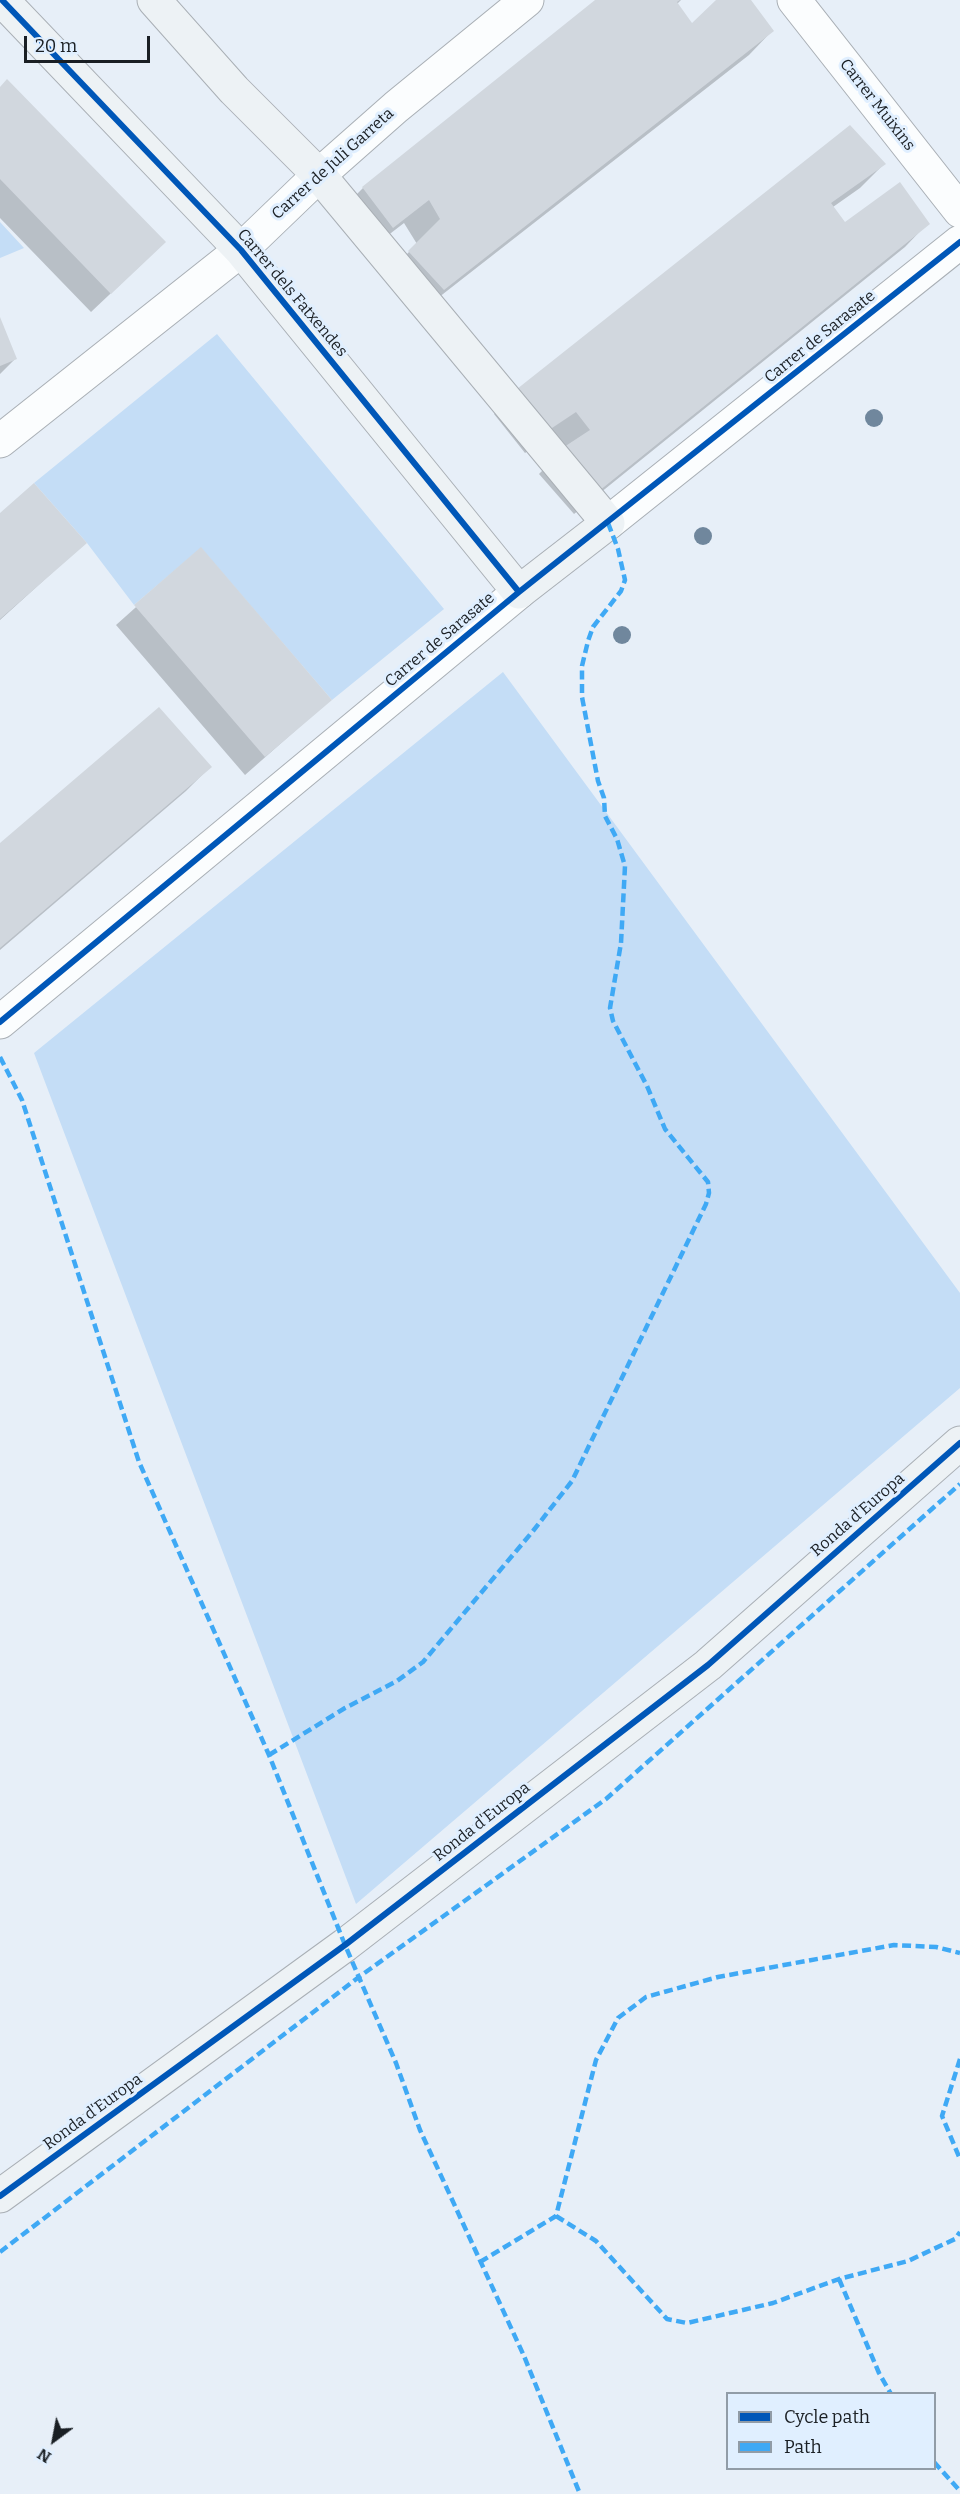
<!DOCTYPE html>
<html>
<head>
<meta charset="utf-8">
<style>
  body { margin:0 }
  #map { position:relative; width:960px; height:2494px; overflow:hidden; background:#e7eff8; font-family:Bitter,serif }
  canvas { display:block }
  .legend { position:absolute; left:726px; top:2392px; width:210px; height:78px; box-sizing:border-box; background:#e0efff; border:2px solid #919ca7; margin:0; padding:8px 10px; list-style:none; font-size:18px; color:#1a1f24 }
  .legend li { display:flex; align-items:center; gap:12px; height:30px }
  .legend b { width:30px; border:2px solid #919ca7 }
  .north { position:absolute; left:24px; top:2410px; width:60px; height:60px; -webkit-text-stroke:4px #e0efff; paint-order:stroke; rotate:212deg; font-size:16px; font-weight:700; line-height:24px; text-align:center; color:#1a1f24 }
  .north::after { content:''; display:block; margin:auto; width:21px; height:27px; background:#1a1f24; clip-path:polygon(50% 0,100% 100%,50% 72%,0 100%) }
  .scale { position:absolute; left:24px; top:36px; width:126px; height:27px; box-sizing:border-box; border:3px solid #1a1f24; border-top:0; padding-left:8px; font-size:18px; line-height:21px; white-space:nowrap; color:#1a1f24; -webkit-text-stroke:4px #e0efff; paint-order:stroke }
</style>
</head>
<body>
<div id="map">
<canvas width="960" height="2494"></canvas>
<ul class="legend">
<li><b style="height:8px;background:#0057b8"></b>Cycle path</li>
<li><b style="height:8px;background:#3fa9f5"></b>Path</li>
</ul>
<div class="north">N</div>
<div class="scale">20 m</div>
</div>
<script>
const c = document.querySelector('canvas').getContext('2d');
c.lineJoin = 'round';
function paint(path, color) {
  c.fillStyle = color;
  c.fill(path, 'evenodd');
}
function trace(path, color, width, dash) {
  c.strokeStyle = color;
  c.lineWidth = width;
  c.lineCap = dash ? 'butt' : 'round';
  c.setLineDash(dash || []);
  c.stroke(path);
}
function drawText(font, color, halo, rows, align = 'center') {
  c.font = font + ' Bitter,serif';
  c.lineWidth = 6;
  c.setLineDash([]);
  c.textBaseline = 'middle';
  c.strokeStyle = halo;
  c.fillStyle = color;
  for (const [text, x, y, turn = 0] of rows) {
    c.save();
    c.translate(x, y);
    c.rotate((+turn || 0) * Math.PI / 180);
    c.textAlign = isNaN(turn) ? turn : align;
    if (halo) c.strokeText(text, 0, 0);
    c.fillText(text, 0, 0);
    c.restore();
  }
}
paint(new Path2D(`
  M0 222 24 248 0 258Z
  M217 334 444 609 332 700 201 548 134 605 87 543 34 483Z
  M503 672 960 1293V1388L356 1904 34 1053Z`), '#c4ddf6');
paint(new Path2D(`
  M598 0H681L677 4 692 25 718 0H749L772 31 749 55 420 312 386 275 417 244 404 223 369 250 339 212 363 188Z
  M0 89 145 261 91 312 0 218Z
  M884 164 860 188 833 207 845 224 928 223 905 247 574 514 539 474 562 451 551 435 525 453 494 414 518 390Z
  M0 321 15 359 0 374Z
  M0 515 85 543 0 620Z
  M201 549 330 700 245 775 116 625Z
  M210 767 186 791 0 950V845Z`), '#0003');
paint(new Path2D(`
  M595 0H680L677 2 692 23 716 0H751L774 31 444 290 408 251 440 219 429 200 393 228 362 187Z
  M7 79 166 242 111 294 0 179V87Z
  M850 125 886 164 831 203 845 222 900 182 930 224 599 491 561 449 590 430 576 412 549 430 517 389Z
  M0 317 17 359 0 366Z
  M34 483 87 543 0 619V513Z
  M201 547 332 700 265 757 134 605Z
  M159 707 212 767 0 948V843Z`), '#d1d7de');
const street = new Path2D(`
  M794 0 960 211
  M0 441 241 250 319 175 396 107 527 0
  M608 523 960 242
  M0 1022 519 592`);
const secondary = new Path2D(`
  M2 0 241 250 519 592 608 523 319 175 234 90 154 0
  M0 2196 345 1945 708 1665 960 1443`);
trace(street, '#a9afb5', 35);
trace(secondary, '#a9afb5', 35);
trace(street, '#fbfdfe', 33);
trace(secondary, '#edf2f5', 33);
trace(new Path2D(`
  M0 1057 22 1100 139 1462 269 1755 345 1945 396 2063 420 2130 524 2356 580 2494
  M269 1755 345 1708 397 1681 423 1662 533 1531 572 1481 706 1204 709 1193 708 1182 665 1129 647 1086 613 1021 610 1008 621 943 625 866 617 839 605 816 604 798 598 781 582 697V666L588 641 593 627 621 591 625 580 618 549 608 523
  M960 2059 942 2116 960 2159
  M556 2216 596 2241 667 2319 687 2323 773 2303 839 2279 908 2261 955 2239 960 2232
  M0 2252 359 1977 606 1799 960 1484
  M480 2262 556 2216 596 2060 618 2018 646 1997 718 1977 894 1945 936 1947 960 1953
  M839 2279 879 2373 891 2394
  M934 2462 960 2491`), '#3fa9f5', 4.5, [9, 4.5]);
trace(new Path2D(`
  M2 0 241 250 519 592
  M0 1022 519 592 960 242
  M0 2196 345 1945 708 1665 960 1443`), '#0057b8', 6);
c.fillStyle = '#70879d';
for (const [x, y] of [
  [874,418],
  [703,536],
  [622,635]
]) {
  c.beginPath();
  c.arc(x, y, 9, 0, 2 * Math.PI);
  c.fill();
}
drawText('16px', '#1a1f24', '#e0efff', [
  ["Carrer Muixins",877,105,52],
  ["Carrer de Juli Garreta",333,164,-42],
  ["Carrer dels Fatxendes",292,293,50],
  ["Carrer de Sarasate",820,337,-39],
  ["Carrer de Sarasate",440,640,-40],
  ["Ronda d'Europa",858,1515,-41],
  ["Ronda d'Europa",482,1822,-38],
  ["Ronda d'Europa",93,2112,-36]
]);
</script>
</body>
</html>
